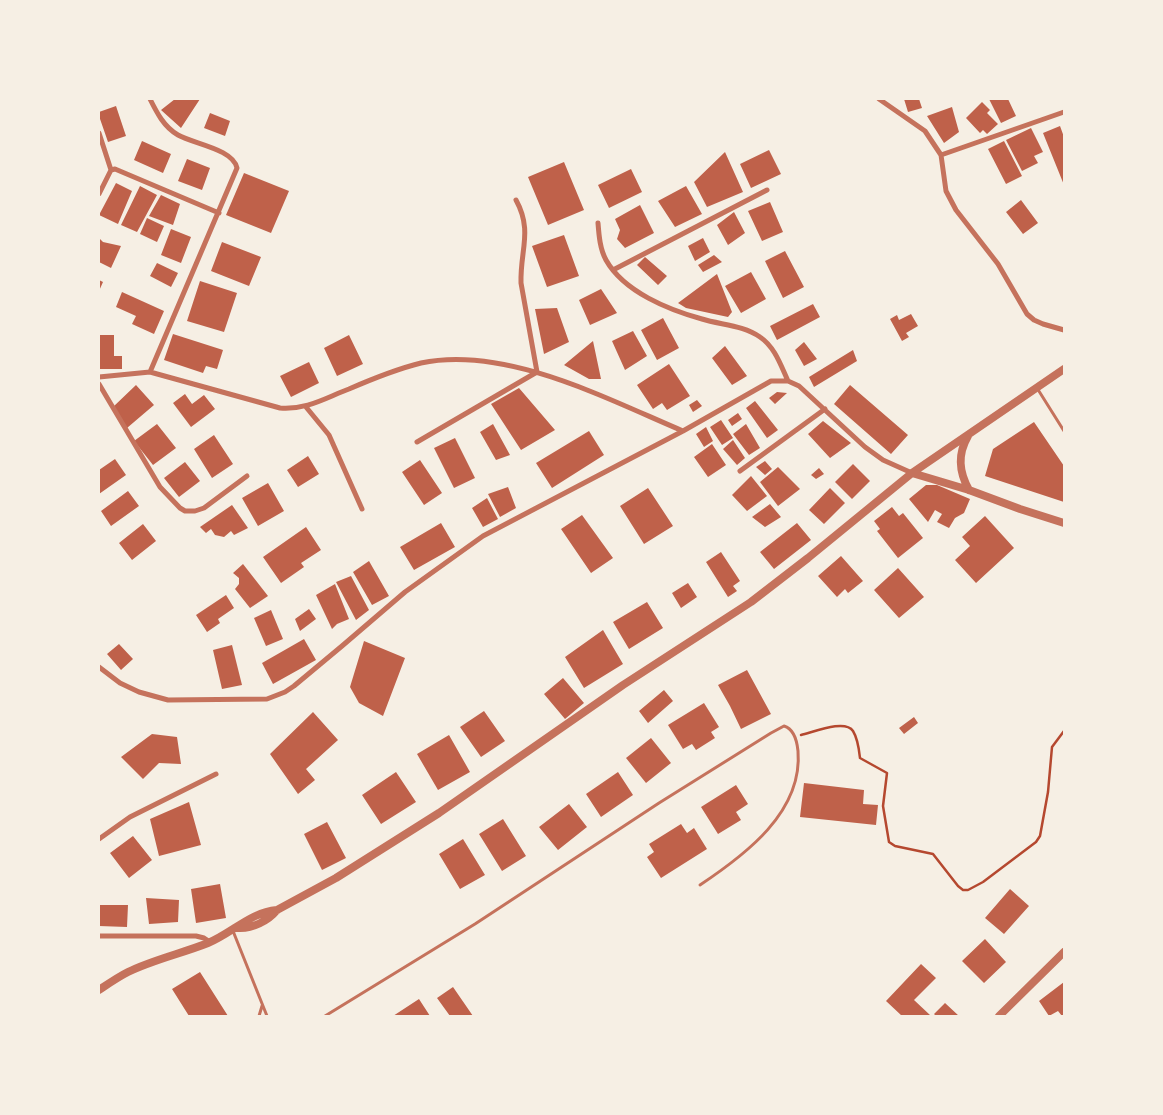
<!DOCTYPE html>
<html>
<head>
<meta charset="utf-8">
<style>
  body { margin:0 }
  #map { position:relative; width:1163px; height:1115px; overflow:hidden; background:#f6efe4; font-family:Arial,sans-serif }
  canvas { display:block }
  .frame { position:absolute; inset:0; border:100px solid #f6efe4; pointer-events:none }
</style>
</head>
<body>
<div id="map">
<canvas width="1163" height="1115"></canvas>
<div class="frame"></div>
</div>
<script>
const c = document.querySelector('canvas').getContext('2d');
c.lineJoin = 'round';
function paint(path, color) {
  c.fillStyle = color;
  c.fill(path, 'evenodd');
}
function trace(path, color, width, dash) {
  c.strokeStyle = color;
  c.lineWidth = width;
  c.lineCap = dash ? 'butt' : 'round';
  c.setLineDash(dash || []);
  c.stroke(path);
}
paint(new Path2D(`
  M175 99H200L181 128 161 110Z
  M904 99H919L922 108 908 112Z
  M989 99H1008L1016 116 1001 123Z
  M982 102 990 110 987 113 998 124 987 134 983 130 980 133 966 118Z
  M116 106 126 136 108 142 99 116V112Z
  M952 107 959 132 944 143 927 116Z
  M210 113 230 121 225 136 204 128Z
  M1060 126 1064 137V185L1043 133Z
  M1031 128 1043 152 1034 156 1038 163 1022 171 1006 140Z
  M142 141 171 154 163 173 134 160Z
  M1004 141 1022 176 1006 184 988 149Z
  M769 150 781 174 751 188 740 164Z
  M725 152 743 192 707 207 694 182Z
  M187 159 210 168 202 190 178 181Z
  M564 162 584 210 548 225 528 177Z
  M631 169 642 192 609 208 598 185Z
  M244 173 289 191 271 233 226 215Z
  M116 183 132 191 118 224 99 215Z
  M140 186 157 195 137 232 121 225Z
  M686 186 702 214 675 227 658 201Z
  M161 195 180 204 173 225 149 216Z
  M1021 200 1038 223 1023 234 1006 212Z
  M770 202 783 232 762 241 748 211Z
  M640 205 654 233 625 248 617 239 620 230 615 219Z
  M734 212 745 233 728 245 717 225Z
  M147 218 164 226 157 242 140 234Z
  M171 229 191 237 181 263 161 255Z
  M564 235 579 276 547 287 532 246Z
  M99 238 103 242 121 246 111 268 99 262Z
  M703 238 710 252 695 261 688 246Z
  M222 242 261 257 249 286 211 271Z
  M785 251 804 287 783 298 765 261Z
  M714 255 722 262 703 272 698 265Z
  M645 257 667 276 658 285 637 265Z
  M157 263 178 273 171 287 150 276Z
  M751 272 766 299 741 313 725 286Z
  M717 274 732 312 728 317 686 308 678 303Z
  M99 280 103 282 99 291Z
  M200 281 237 293 224 332 187 321Z
  M601 289 617 313 590 325 579 300Z
  M122 292 164 311 154 334 132 324 136 316 116 307Z
  M813 304 820 317 777 340 770 326Z
  M557 308 569 342 544 354 535 309Z
  M911 314 918 326 906 333 909 337 902 341 890 319 897 315 899 320Z
  M663 318 679 348 657 360 641 330Z
  M633 331 647 356 625 370 612 341Z
  M173 334 223 350 217 369 206 366 203 373 164 360Z
  M100 335H114V356H122V369H99Z
  M349 335 363 364 337 376 324 348Z
  M593 341 601 379H589L564 365Z
  M804 342 817 359 804 366 795 350Z
  M725 346 747 376 732 385 712 358Z
  M853 350 857 361 814 387 809 377Z
  M309 362 319 383 291 397 280 376Z
  M669 364 690 396 667 410 662 403 653 409 637 385Z
  M136 385 154 405 127 428 113 407Z
  M850 385 908 435 891 454 834 404Z
  M519 388 555 430 521 450 491 404Z
  M777 392 787 393 775 404 769 398Z
  M185 394 192 404 204 395 215 409 191 427 173 403Z
  M697 400 702 406 693 412 689 405Z
  M755 401 778 430 767 438 746 408Z
  M738 413 742 419 732 426 728 420Z
  M721 420 733 438 722 445 710 427Z
  M823 421 851 443 830 458 808 434Z
  M1034 422 1064 466V502L985 476 993 449Z
  M157 424 176 448 153 465 134 441Z
  M493 424 510 455 496 460 480 432Z
  M746 424 760 448 749 455 733 434Z
  M706 427 713 441 704 447 696 434Z
  M589 431 604 455 552 488 536 463Z
  M214 435 233 464 212 478 194 449Z
  M455 438 475 478 454 488 434 448Z
  M733 440 745 458 737 465 723 449Z
  M712 444 726 465 708 477 694 457Z
  M308 456 319 474 298 487 287 470Z
  M115 459 126 475 99 494V470Z
  M420 460 442 493 424 505 402 472Z
  M765 461 772 469 765 475 756 467Z
  M185 462 200 481 179 497 164 478Z
  M853 464 870 481 852 499 835 482Z
  M778 467 800 489 778 506 760 482Z
  M819 468 824 474 816 479 811 475Z
  M751 476 767 496 747 511 732 495Z
  M268 483 284 511 258 526 242 498Z
  M926 485H937L970 499 964 513 955 518 949 528 937 522 942 514 935 510 928 522 909 499Z
  M508 487 516 508 500 517 488 494Z
  M648 488 673 526 644 544 620 506Z
  M830 488 845 503 824 524 809 510Z
  M128 491 139 506 111 526 101 511Z
  M487 498 498 519 483 527 472 508Z
  M770 504 781 517 765 527 752 517Z
  M232 505 248 528 234 535 231 531 224 537 215 535 211 529 206 533 200 527Z
  M892 507 899 516 903 513 923 538 898 558 877 531 880 529 874 521Z
  M582 515 613 558 591 573 561 529Z
  M985 516 1014 548 976 583 955 560 970 546 962 537Z
  M441 523 455 547 414 570 400 547Z
  M797 523 811 540 774 569 760 552Z
  M143 524 156 541 132 560 119 543Z
  M306 527 321 550 301 563 304 567 281 583 263 557Z
  M721 552 740 581 733 586 737 591 728 597 706 562Z
  M841 556 863 581 848 593 845 589 837 597 818 576Z
  M369 561 389 596 372 605 353 572Z
  M243 564 268 596 250 608 235 589 239 584V578L233 573Z
  M898 568 924 597 899 618 874 590Z
  M351 576 369 610 356 620 336 582Z
  M688 583 697 597 681 608 672 593Z
  M335 584 349 619 337 624 332 629 316 595Z
  M226 595 234 608 218 619 220 623 207 632 196 615Z
  M647 602 663 628 629 649 613 622Z
  M309 609 316 619 300 631 295 619Z
  M271 610 283 639 266 646 254 618Z
  M603 630 623 664 584 688 565 657Z
  M304 639 316 660 273 684 262 663Z
  M364 641 405 658 383 716 359 703 350 687Z
  M119 644 133 659 121 670 107 654Z
  M232 645 242 685 222 689 213 650Z
  M747 670 771 714 741 729 730 706 718 685Z
  M563 678 584 703 565 719 544 694Z
  M664 690 673 701 648 723 639 711Z
  M704 703 719 727 711 732 715 738 696 750 692 744 683 749 668 725Z
  M484 711 505 741 481 757 460 727Z
  M313 712 338 740 306 769 315 780 298 794 270 754Z
  M914 717 918 723 904 734 899 728Z
  M152 734 177 737 181 764 159 763 143 779 121 757Z
  M449 735 470 772 438 790 417 754Z
  M651 738 671 763 646 783 626 758Z
  M396 772 416 802 381 824 362 795Z
  M618 772 633 795 601 817 586 794Z
  M804 783 864 790 863 804 878 805 876 825 800 817Z
  M736 785 748 804 736 812 741 820 718 834 701 807Z
  M189 802 201 845 159 856 150 819Z
  M569 804 587 827 558 850 539 827Z
  M503 819 526 856 502 871 479 834Z
  M327 822 346 858 322 870 304 834Z
  M681 824 687 833 694 828 707 849 661 878 647 857 654 852 649 844Z
  M133 836 152 860 129 878 110 853Z
  M463 839 485 875 460 889 439 854Z
  M220 884 226 918 196 923 191 889Z
  M1010 889 1029 906 1004 934 985 918Z
  M146 898 179 900 178 922 149 924Z
  M99 905H128L127 927 99 926Z
  M985 939 1006 962 984 983 962 961Z
  M921 964 936 978 914 1000 930 1015 902 1016 886 1001Z
  M200 972 228 1016H189L172 989Z
  M1064 982V1016H1062L1058 1011 1049 1016 1039 1001Z
  M453 987 473 1016H450L437 998Z
  M419 999 430 1016H393Z
  M945 1003 959 1016H936L934 1014Z`), '#bf614a');
trace(new Path2D(`
  M801 735C814 732 845 719 853 731 858 739 859 749 860 758L887 773 883 806 889 842 895 846 933 854 958 886 963 890H968L983 882 1036 842 1040 836 1048 792 1052 747 1064 731`), '#b5482f', 2.5);
trace(new Path2D(`
  M1037 388 1064 431
  M233 931 267 1016
  M259 1016 262 1006
  M325 1016 475 924 659 803 771 733 784 726C794 729 797 741 798 751 803 812 745 855 700 885`), '#c5725c', 3);
trace(new Path2D(`
  M879 99 925 131 941 155 946 191 956 210 998 264 1027 314 1034 320 1043 324 1064 330
  M99 133 111 170
  M941 155 1064 112
  M99 194 111 170 115 169 219 213
  M598 223C599 236 600 249 606 260 624 292 669 310 702 319 721 325 743 325 760 337 775 347 781 366 788 381
  M613 270 767 190
  M150 372 237 168C233 149 194 144 178 135 164 127 157 113 150 99
  M99 377 150 372 280 408C307 410 325 398 349 389 372 379 397 369 421 363 505 345 607 399 683 431
  M99 384 160 487 180 508 185 511H195L204 508 247 476
  M306 407 329 435 362 509
  M417 442 537 372 521 283C520 250 533 231 516 200
  M740 471 825 409
  M99 667 120 683 139 692 168 700 267 699 285 692 294 686 342 646 405 592 483 536 683 431 771 381H788L799 386 865 447 883 460 912 473
  M99 839 130 817 216 774
  M99 936H196L204 938 210 942`), '#c5725c', 5);
trace(new Path2D(`
  M968 436C957 455 959 472 969 490
  M912 473 969 490 1020 509 1064 523
  M238 928C252 929 268 921 277 910L336 878 439 813 623 685 751 602 808 558 912 473 1064 369
  M99 990C108 984 118 977 128 972 152 960 183 953 208 943 232 933 251 912 277 910
  M999 1016 1064 952`), '#c5725c', 8);
</script>
</body>
</html>
